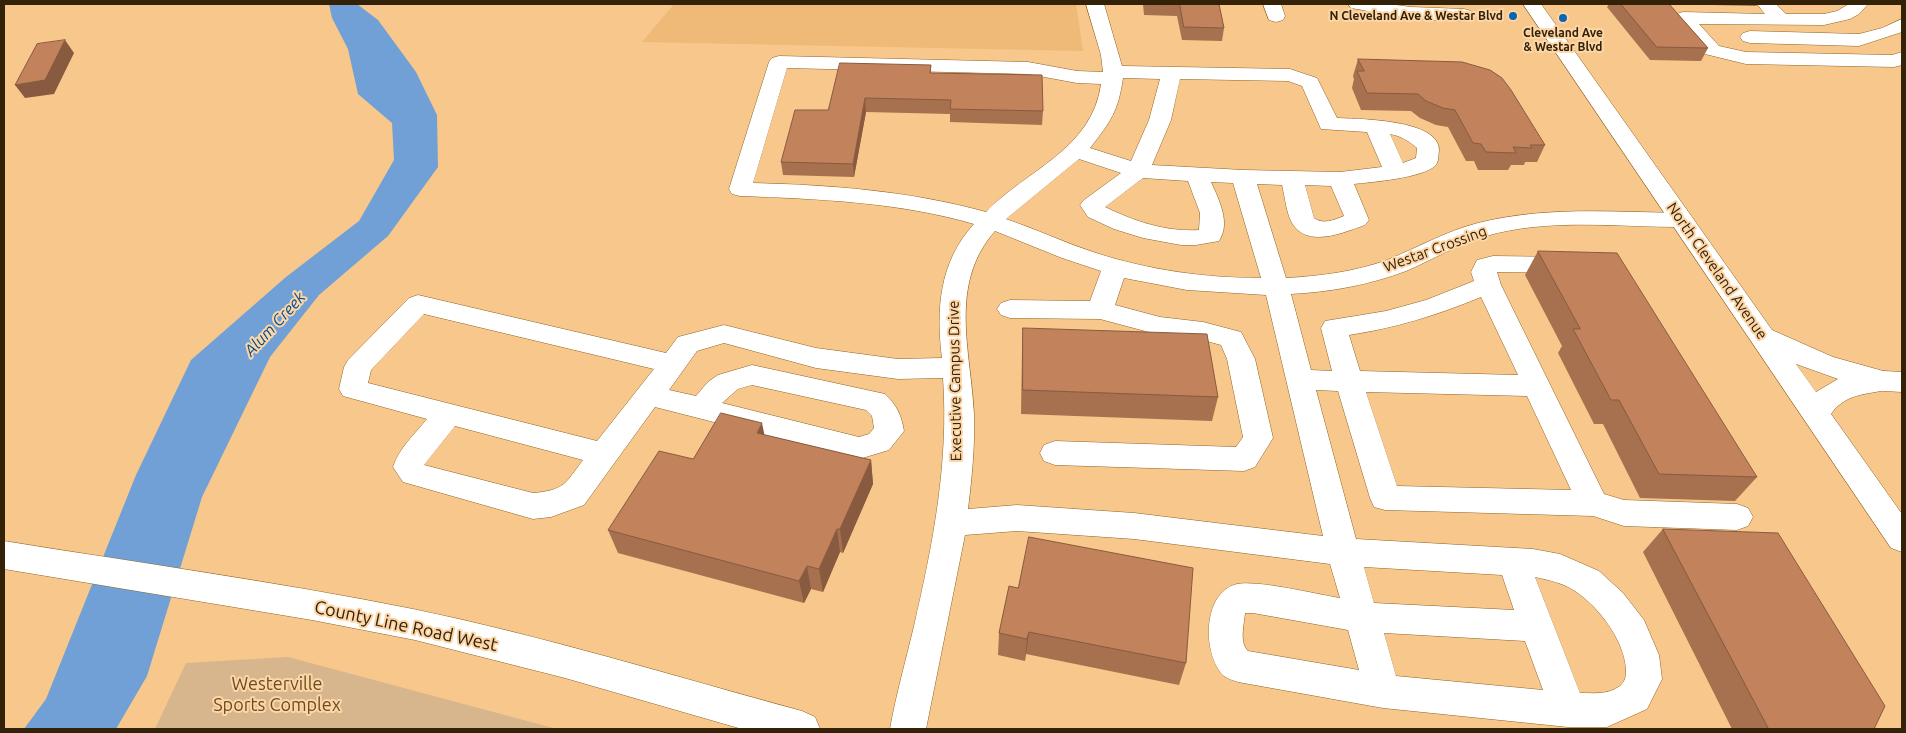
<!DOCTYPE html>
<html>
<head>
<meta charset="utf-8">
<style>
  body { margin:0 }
  #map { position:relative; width:1906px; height:733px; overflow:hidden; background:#f7c78b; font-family:Ubuntu,sans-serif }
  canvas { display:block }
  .frame { position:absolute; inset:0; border:5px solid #332108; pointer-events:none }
</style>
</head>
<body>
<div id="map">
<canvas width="1906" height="733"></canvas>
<div class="frame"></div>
</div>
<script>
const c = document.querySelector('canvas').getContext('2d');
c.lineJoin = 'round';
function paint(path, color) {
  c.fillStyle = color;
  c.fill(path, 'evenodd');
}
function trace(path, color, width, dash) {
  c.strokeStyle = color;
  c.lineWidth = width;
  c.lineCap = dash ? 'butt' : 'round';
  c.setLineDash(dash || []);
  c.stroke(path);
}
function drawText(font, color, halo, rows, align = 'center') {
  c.font = font + ' Ubuntu,sans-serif';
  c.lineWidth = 4;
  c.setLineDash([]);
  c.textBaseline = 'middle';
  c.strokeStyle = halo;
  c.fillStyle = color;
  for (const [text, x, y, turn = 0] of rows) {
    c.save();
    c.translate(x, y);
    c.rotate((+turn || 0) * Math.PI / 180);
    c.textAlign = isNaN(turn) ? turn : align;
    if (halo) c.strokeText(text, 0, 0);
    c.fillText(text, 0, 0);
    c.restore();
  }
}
paint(new Path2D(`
  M674 4H1076L1083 51 642 42Z`), '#efba77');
paint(new Path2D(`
  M288 657 557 729H155L186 663Z`), '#d7b58d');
paint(new Path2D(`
  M329 4H357L378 20 416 72 437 115 438 167 388 236 319 295 270 357 202 497 147 676 116 729H24L46 699 136 475 191 360 286 277 359 221 394 160 392 123 358 94 348 49 332 18Z`), '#70a0d6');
const minor = new Path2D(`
  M1086 4H1104L1122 66 1290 69 1317 78 1337 118C1357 119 1441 119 1439 151 1438 156 1439 162 1435 166 1421 178 1373 182 1354 184L1369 220 1365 225C1345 232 1307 249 1292 223 1286 212 1285 197 1282 185L1257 184 1286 278C1320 276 1354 272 1387 260 1417 248 1446 231 1478 223 1545 206 1614 212 1682 213L1690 215 1694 220 1690 225 1682 227C1618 227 1548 218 1486 236 1458 244 1432 260 1406 271 1369 285 1330 292 1291 294L1311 370 1332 371 1321 328 1325 321 1386 311 1426 300 1474 281 1471 272 1477 260 1493 256 1567 257 1576 259 1579 265 1576 271 1567 273 1497 272 1501 285 1604 494 1624 500 1737 504 1748 508 1753 517 1748 526 1737 530 1624 526 1593 516 1385 510 1374 507 1370 498 1338 391 1316 390 1356 539 1533 549 1560 554 1599 571 1623 593 1644 620 1659 655 1662 679 1647 709 1607 727H1568L1383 708 1238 682C1233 680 1228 679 1224 676 1202 655 1202 592 1237 584 1259 580 1315 594 1340 598L1330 564 1134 539 1017 531 965 535 926 729H890C896 695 906 660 914 626 933 544 949 462 943 378L898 379 816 368 724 343 697 351 669 390 696 396 708 382 718 375 752 365 885 394C897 406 901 414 904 431L889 450 859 459 655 407 584 505 551 517 533 519 403 482 393 467C399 448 415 434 427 419L343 396 339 389 344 367 348 360 409 298 418 295 666 353 678 337 724 325 816 348 898 359 942 358C936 310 939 262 974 224 898 202 819 199 740 196L732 194 729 189 769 62 772 58 779 56 1028 62 1077 71 1103 72 1101 55ZM787 68 1028 74 1077 83 1101 84C1092 150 1026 170 986 212 910 191 832 185 753 183ZM1123 78 1160 79 1149 120 1131 161 1090 148C1111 121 1118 112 1123 78ZM1180 79 1288 81 1302 86 1321 129 1367 132 1382 167 1340 172 1243 170 1152 165 1171 120ZM1390 134C1401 136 1409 141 1417 148L1416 158 1403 163ZM1079 159 1121 173 1084 200 1080 205 1088 217 1114 229 1143 238 1181 245H1196L1219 241C1231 223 1219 200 1211 182L1233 183 1261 278C1205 278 1149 270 1096 253 1065 243 1036 229 1006 219ZM1143 178 1188 181 1200 213 1199 230C1165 232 1134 221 1105 207ZM1305 185 1331 186 1344 216C1334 220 1323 225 1314 218ZM995 231 1062 258 1101 271 1090 301 1010 300 1001 303 997 309 1001 315 1010 318 1100 319 1160 335 1203 340 1221 345 1227 359 1243 437 1236 447 1055 441 1044 445 1040 453 1044 461 1055 465 1244 471 1255 467 1273 438 1255 359 1241 332 1203 322 1160 317 1115 305 1124 278 1187 290 1266 295 1323 536 1134 513 1017 505 968 509C972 477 975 445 974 414 971 351 948 284 995 231ZM1481 297 1518 375 1360 371 1349 335C1395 328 1438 315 1481 297ZM424 314 654 369 597 441 368 383 371 370ZM752 385 866 410 872 416 874 428 869 434 859 437 722 403 738 389ZM1366 392 1527 396 1571 490 1397 486ZM455 426 583 460C565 484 565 490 533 493L424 465ZM1364 567 1502 575 1514 610 1374 603ZM1535 577C1549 580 1563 583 1575 591 1599 607 1624 640 1626 669 1626 675 1626 681 1620 686 1608 695 1594 693 1580 693ZM1245 613H1253L1348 630 1359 670 1248 651C1239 642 1244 625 1245 613ZM1384 633 1525 641 1543 690 1396 676Z
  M1263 4H1281L1285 16 1283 20 1276 22 1269 20Z
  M1348 4H1389L1411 7 1464 9 1471 11 1473 15 1471 19 1464 21 1411 19 1357 9 1351 8Z
  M1757 4H1776L1786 14H1824L1837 11 1849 4H1868L1859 14 1850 19 1824 25 1699 24 1719 46 1746 52 1892 55 1902 52V65L1894 67 1746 64 1705 54 1674 18 1676 14 1683 12 1765 14Z
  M1902 19V32L1859 46 1750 43 1743 41 1740 37 1743 33 1750 31 1859 34 1882 28Z
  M1884 371 1902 372V392L1884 391 1874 388 1870 381 1874 374Z`);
const major = new Path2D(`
  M1523 4H1541L1772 330 1833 357 1894 374 1898 381 1894 388C1871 395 1847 391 1831 414L1902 514V552L1891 548ZM1796 364 1838 379 1816 392Z
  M4 541C140 563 278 582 413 609 544 636 673 676 802 711L815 717 820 729H742L565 678 415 640 312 620 4 569Z`);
trace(minor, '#8e6326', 1);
trace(major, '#8e6326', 1);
paint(minor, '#fff');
paint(major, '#fff');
paint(new Path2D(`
  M1143 4H1219L1224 28 1222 41 1182 40 1177 16 1144 15Z
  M1609 4H1758L1756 6 1669 4 1708 48 1701 61 1650 60 1607 7Z
  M1358 59 1545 145 1537 162H1525L1524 165H1511L1508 170H1478L1474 161H1466L1448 127 1436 125 1420 118 1411 111 1361 110 1352 88 1354 79 1353 76Z
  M931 65V73L1043 111 1042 125 950 122V114L866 112 854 177 783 175 781 162 828 110Z
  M1538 251 1757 477 1735 501 1640 498 1603 424H1594L1558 353 1562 346 1525 275Z
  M1023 328 1218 397 1212 421 1021 414 1022 352Z
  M765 435 871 460 873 484 843 553 840 552 823 592 811 589 804 603 618 553 608 530 693 459Z
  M1663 529 1874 729H1732L1643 552Z
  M1009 586 1186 663 1179 685 1026 654 1025 661 998 655 999 633Z`), '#a7704e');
paint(new Path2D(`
  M65 40 74 53 54 94 25 98 15 85Z
  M865 98 866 112 854 177 853 164Z
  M762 423 767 447 757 433Z
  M871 460 873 484 843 553 840 529Z
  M837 529 840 552 823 592 819 569Z
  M807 566 811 589 804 603 799 581Z
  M1029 632 1026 654 1025 661 1027 639Z`), '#885b40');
const building = new Path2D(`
  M1180 4H1219L1224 28 1184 27Z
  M1621 4H1669L1708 48 1657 47Z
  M65 40 45 80 15 85 37 44Z
  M1358 59 1462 62 1490 70 1502 78 1511 90 1545 145H1530L1532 148 1513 147 1516 153 1486 152 1481 144 1473 143 1455 110 1443 108 1426 101 1418 94 1367 93 1357 71H1364Z
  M840 63 931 65 930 73 1042 75 1043 111 950 109 951 100 865 98 853 164 781 162 795 110H828Z
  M1538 251 1617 253 1757 477 1659 474 1619 400H1611L1573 329H1580Z
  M1023 328 1207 334 1218 397 1023 390Z
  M721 413 762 423 757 433 871 460 840 529H837L819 569 807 566 799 581 608 530 659 451 693 459Z
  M1663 529 1778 533 1885 706 1874 729H1769Z
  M1029 537 1193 568 1186 663 1029 632 1027 639 999 633 1009 586 1018 588Z`);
paint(building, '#c2825b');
trace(building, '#885b40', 1);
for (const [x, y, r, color] of [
  [1513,16,5,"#0b64b2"],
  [1563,18,5,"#0b64b2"]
]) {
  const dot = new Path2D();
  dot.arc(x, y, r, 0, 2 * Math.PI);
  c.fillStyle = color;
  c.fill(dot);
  trace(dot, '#fdd6a7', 2);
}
drawText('bold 12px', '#332108', '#fdd6a7', [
  ["N Cleveland Ave & Westar Blvd",1503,16],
  ["Cleveland Ave",1563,33,"center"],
  ["& Westar Blvd",1563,47,"center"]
], 'right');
drawText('15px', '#332108', '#fdd6a7', [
  ["Westar Crossing",1435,249,-20],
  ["North Cleveland Avenue",1717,271,55],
  ["Executive Campus Drive",955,381,-91]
]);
drawText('italic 16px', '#004d8e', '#fdd6a7', [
  ["Alum Creek",275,324,-47]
]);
drawText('18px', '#332108', '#fdd6a7', [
  ["County Line Road West",406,626,12]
]);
drawText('18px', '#6e4c1f', '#fdd6a7', [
  ["Westerville",277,684],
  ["Sports Complex",277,705]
]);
</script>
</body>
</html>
